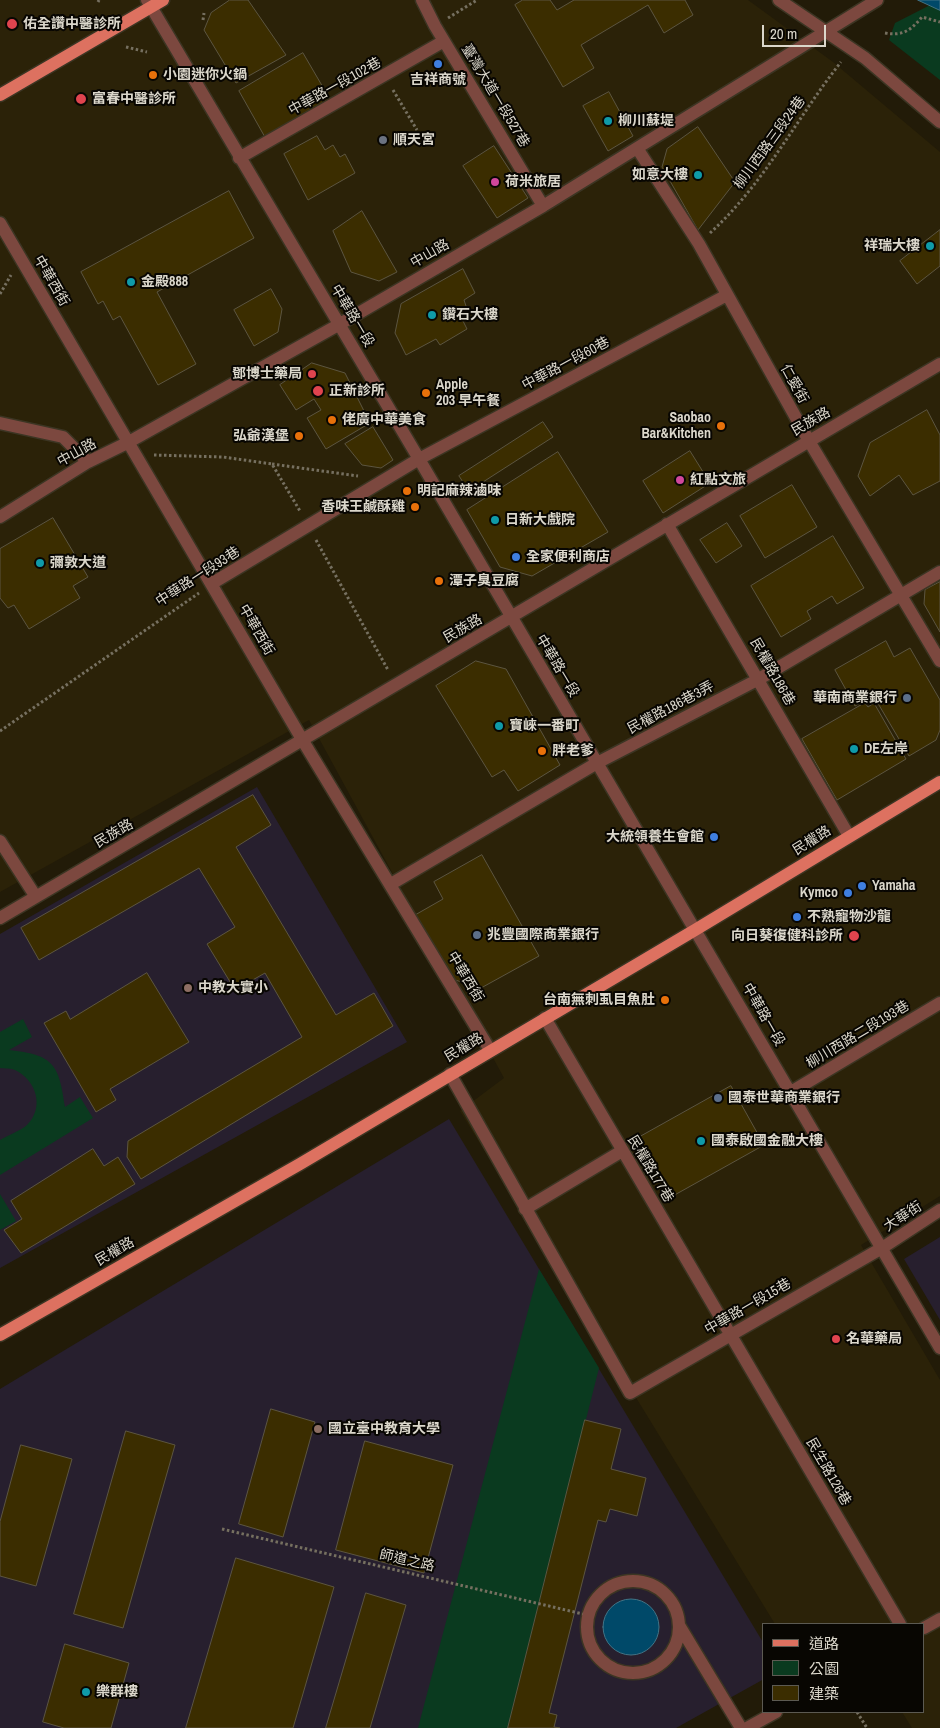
<!DOCTYPE html>
<html>
<head>
<meta charset="utf-8">
<style>
  body { margin:0 }
  #map { position:relative; width:940px; height:1728px; overflow:hidden; background:#221b08; font-family:"Archivo Narrow","Noto Sans TC",sans-serif }
  canvas { display:block }
  .legend { position:absolute; left:762px; top:1623px; width:162px; height:90px; box-sizing:border-box; background:#080602; border:1px solid #5c5a52; margin:0; padding:6px 9px; list-style:none; font-size:15px; color:#dbd7cb }
  .legend li { display:flex; align-items:center; gap:10px; height:25px }
  .legend b { width:25px; border:1px solid #5c5a52 }
  .scale { position:absolute; left:762px; top:25px; width:64px; height:22px; box-sizing:border-box; border:2px solid #dbd7cb; border-top:0; padding-left:6px; font-size:15px; line-height:18px; white-space:nowrap; color:#dbd7cb; -webkit-text-stroke:4px #080602; paint-order:stroke }
</style>
</head>
<body>
<div id="map">
<canvas width="940" height="1728"></canvas>
<ul class="legend">
<li><b style="height:6px;background:#dd7160"></b>道路</li>
<li><b style="height:14px;background:#0a3a1f"></b>公園</li>
<li><b style="height:14px;background:#3b2d00"></b>建築</li>
</ul>
<div class="scale">20 m</div>
</div>
<script>
const c = document.querySelector('canvas').getContext('2d');
c.lineJoin = 'round';
function paint(path, color) {
  c.fillStyle = color;
  c.fill(path, 'evenodd');
}
function trace(path, color, width, dash) {
  c.strokeStyle = color;
  c.lineWidth = width;
  c.lineCap = dash ? 'butt' : 'round';
  c.setLineDash(dash || []);
  c.stroke(path);
}
function drawText(font, color, halo, rows, align = 'center') {
  c.font = font + ' "Archivo Narrow","Noto Sans TC",sans-serif';
  c.lineWidth = 4;
  c.setLineDash([]);
  c.textBaseline = 'middle';
  c.strokeStyle = halo;
  c.fillStyle = color;
  for (const [text, x, y, turn = 0] of rows) {
    c.save();
    c.translate(x, y);
    c.rotate((+turn || 0) * Math.PI / 180);
    c.textAlign = isNaN(turn) ? turn : align;
    if (halo) c.strokeText(text, 0, 0);
    c.fillText(text, 0, 0);
    c.restore();
  }
}
paint(new Path2D(`
  M0 0H748L833 62 940 152V1196L861 1245 940 1380V1728H912L902 1712H924V1624H775L460 1111 504 1078 309 720 0 892Z`), '#2b2208');
paint(new Path2D(`
  M257 787 407 1042 0 1268V934Z
  M449 1119 764 1644V1679L676 1728H0V1389Z
  M940 1237V1320L904 1259Z`), '#271f2e');
paint(new Path2D(`
  M940 0V80L889 40 895 23Z
  M23 1019 32 1037 9 1050C53 1055 59 1063 65 1107L80 1097 93 1118 0 1175V1140C8 1135 20 1131 27 1125 45 1107 36 1080 15 1070 11 1068 5 1069 0 1068V1032Z
  M0 1194 16 1221 0 1230Z
  M539 1269 599 1368 508 1728H418Z`), '#0a3a1f');
const water = new Path2D(`
  M918 0H940V10Z
  M603 1627a28 28 0 1 1 56 0a28 28 0 1 1-56 0Z`);
paint(water, '#004969');
trace(water, '#427486', 1);
const building = new Path2D(`
  M230 0H248L286 55 236 83 204 30 211 13Z
  M523 0H550L557 10 574 0H685L693 15 664 33 648 5 581 45 594 68 563 87 515 5Z
  M303 53 331 101 266 139 239 91Z
  M609 92 633 136 608 151 583 106Z
  M698 127 735 182 698 230 662 167 667 149Z
  M317 136 325 150 333 145 340 157 345 154 355 173 308 200 284 154Z
  M494 146 528 198 497 218 463 166Z
  M229 191 254 238 157 292 196 364 158 385 120 316 113 320 103 301 98 304 81 272Z
  M362 211 397 272 379 281 351 272 333 231Z
  M940 230V266L917 284 900 261Z
  M463 269 475 293 464 300 467 309 463 321 467 329 440 345 436 339 406 355 395 333 401 304Z
  M271 289 282 309 278 332 254 346 234 310Z
  M312 363 345 373 370 423 326 449 307 418 321 410 314 399 296 410 280 385Z
  M927 410 940 435V481L913 495 899 475 870 496 858 476 870 443Z
  M543 422 553 437 469 491 459 476Z
  M373 427 393 460 381 468 362 465 345 444Z
  M690 451 710 483 663 513 643 481Z
  M558 452 608 532 532 576 500 567 467 510Z
  M792 485 817 527 765 558 740 516Z
  M53 518 88 577 73 586 80 598 29 629 14 605 8 608 0 598V549Z
  M727 523 742 546 716 563 700 540Z
  M833 536 864 588 837 604 832 596 807 611 811 619 781 637 751 586Z
  M940 582V632L924 604 925 590Z
  M886 641 894 657 910 648 940 700V730L936 740 909 756 873 695 855 706 835 670Z
  M476 661 506 669 560 765 518 791 504 770 492 777 436 686Z
  M865 703 868 707 874 703 906 759 837 800 802 739Z
  M253 795 271 825 236 847 336 1015 374 993 393 1026 141 1179 127 1157 128 1141 302 1037 265 973 235 990 207 944 235 927 199 868 39 960 21 928Z
  M482 855 539 956 481 988 452 979 415 915 443 899 434 882Z
  M147 973 189 1042 110 1089 116 1100 96 1112 44 1023 66 1011 70 1019Z
  M731 1086 764 1145 671 1197 638 1138Z
  M93 1149 104 1166 118 1157 135 1184 21 1253 4 1230 22 1219 11 1201Z
  M271 1409 315 1422 283 1537 239 1524Z
  M585 1420 621 1429 611 1469 646 1478 637 1516 610 1509 606 1522 598 1520 549 1713 557 1715 554 1727 560 1728H508Z
  M126 1431 175 1445 123 1628 74 1614Z
  M365 1441 453 1465 424 1573 336 1550Z
  M21 1445 72 1459 36 1586 0 1576V1522Z
  M236 1558 334 1587 293 1728H186Z
  M366 1593 406 1605 370 1728H326Z
  M65 1644 129 1663 111 1728H64L43 1722Z`);
paint(building, '#3b2d00');
trace(building, '#5c5540', 1);
const minor = new Path2D(`
  M147 0 419 459 940 1348
  M422 0 435 26 543 206
  M779 0 865 58 940 122
  M637 148 699 244 809 441 940 661
  M239 158 444 41
  M0 223 303 741 490 1050
  M0 423 63 437 88 462
  M0 517 88 462 127 443 340 324 543 206 877 0
  M667 524 849 836
  M211 584 419 459 727 295
  M0 841 36 897
  M391 884 597 763 759 679 940 572
  M0 918 940 364
  M545 1018 900 1624
  M450 1074 630 1393 882 1248 940 1210
  M791 1092 940 1003
  M525 1209 622 1151
  M587 1627a46 46 0 1 1 92 0a46 46 0 1 1-92 0Z
  M679 1625 741 1728
  M924 1628 940 1619
  M747 1728 776 1712`);
const major = new Path2D(`
  M0 95 163 0
  M0 1335 300 1164 695 930 940 782`);
trace(minor, '#3c3523', 15);
trace(major, '#3c3523', 15);
trace(new Path2D(`
  M98 2 99 0
  M448 18 477 0
  M203 20 204 13
  M885 33C903 36 910 31 922 17L940 22
  M126 47 147 52
  M393 90 417 130
  M710 233C764 184 796 119 841 62
  M0 294 11 275
  M154 455 223 457 272 464 300 511
  M272 464 358 476
  M316 540 388 670
  M0 731 199 593
  M222 1529 587 1615
  M857 1712 867 1728`), '#767060', 3, [2.5, 2.5]);
trace(minor, '#7c483f', 12);
trace(major, '#dd7160', 12);
for (const [x, y, r, color] of [
  [12,24,6,"#e0444e"],
  [438,64,5,"#3f7fe0"],
  [153,75,5,"#e8710a"],
  [81,99,6,"#e0444e"],
  [608,121,5,"#0f9aa8"],
  [383,140,5,"#6b7280"],
  [698,175,5,"#0f9aa8"],
  [495,182,5,"#d1479c"],
  [930,246,5,"#0f9aa8"],
  [131,282,5,"#0f9aa8"],
  [432,315,5,"#0f9aa8"],
  [312,374,5,"#e0444e"],
  [318,391,6,"#e0444e"],
  [426,393,5,"#e8710a"],
  [332,420,5,"#e8710a"],
  [721,426,5,"#e8710a"],
  [299,436,5,"#e8710a"],
  [680,480,5,"#d1479c"],
  [407,491,5,"#e8710a"],
  [415,507,5,"#e8710a"],
  [495,520,5,"#0f9aa8"],
  [516,557,5,"#3f7fe0"],
  [40,563,5,"#0f9aa8"],
  [439,581,5,"#e8710a"],
  [907,698,5,"#5c6f8a"],
  [499,726,5,"#0f9aa8"],
  [854,749,5,"#0f9aa8"],
  [542,751,5,"#e8710a"],
  [714,837,5,"#3f7fe0"],
  [862,886,5,"#3f7fe0"],
  [848,893,5,"#3f7fe0"],
  [797,917,5,"#3f7fe0"],
  [477,935,5,"#5c6f8a"],
  [854,936,6,"#e0444e"],
  [188,988,5,"#8d6e63"],
  [665,1000,5,"#e8710a"],
  [718,1098,5,"#5c6f8a"],
  [701,1141,5,"#0f9aa8"],
  [836,1339,5,"#e0444e"],
  [318,1429,5,"#8d6e63"],
  [86,1692,5,"#0f9aa8"]
]) {
  const dot = new Path2D();
  dot.arc(x, y, r, 0, 2 * Math.PI);
  c.fillStyle = color;
  c.fill(dot);
  trace(dot, '#080602', 2);
}
drawText('bold 14px', '#dbd7cb', '#080602', [
  ["佑全讚中醫診所",23,24],
  ["小園迷你火鍋",163,75],
  ["吉祥商號",438,80,"center"],
  ["富春中醫診所",92,99],
  ["柳川蘇堤",618,121],
  ["順天宮",393,140],
  ["如意大樓",688,175,"right"],
  ["荷米旅居",505,182],
  ["祥瑞大樓",920,246,"right"],
  ["金殿888",141,282],
  ["鑽石大樓",442,315],
  ["鄧博士藥局",302,374,"right"],
  ["Apple",436,385],
  ["203 早午餐",436,401],
  ["正新診所",329,391],
  ["Saobao",711,418,"right"],
  ["Bar&Kitchen",711,434,"right"],
  ["佬廣中華美食",342,420],
  ["弘爺漢堡",289,436,"right"],
  ["紅點文旅",690,480],
  ["明記麻辣滷味",417,491],
  ["香味王鹹酥雞",405,507,"right"],
  ["日新大戲院",505,520],
  ["全家便利商店",526,557],
  ["彌敦大道",50,563],
  ["潭子臭豆腐",449,581],
  ["華南商業銀行",897,698,"right"],
  ["寶崍一番町",509,726],
  ["DE左岸",864,749],
  ["胖老爹",552,751],
  ["大統領養生會館",704,837,"right"],
  ["Yamaha",872,886],
  ["Kymco",838,893,"right"],
  ["不熟寵物沙龍",807,917],
  ["兆豐國際商業銀行",487,935],
  ["向日葵復健科診所",843,936,"right"],
  ["中教大實小",198,988],
  ["台南無刺虱目魚肚",655,1000,"right"],
  ["國泰世華商業銀行",728,1098],
  ["國泰啟國金融大樓",711,1141],
  ["名華藥局",846,1339],
  ["國立臺中教育大學",328,1429],
  ["樂群樓",96,1692]
], 'left');
drawText('14px', '#dbd7cb', '#080602', [
  ["中華路一段102巷",335,87,-29],
  ["臺灣大道一段527巷",495,96,59],
  ["柳川西路三段24巷",770,143,-54],
  ["中山路",430,254,-30],
  ["中華西街",51,281,60],
  ["中華路一段",352,316,59],
  ["中華路一段60巷",566,364,-28],
  ["仁愛街",794,384,61],
  ["民族路",811,422,-30],
  ["中山路",77,453,-29],
  ["中華路一段93巷",198,577,-33],
  ["民族路",463,629,-30],
  ["中華西街",256,630,60],
  ["中華路一段",557,666,59],
  ["民權路186巷",772,672,60],
  ["民權路186巷3弄",671,708,-28],
  ["民族路",114,834,-30],
  ["民權路",812,841,-32],
  ["中華西街",465,977,59],
  ["中華路一段",763,1015,60],
  ["柳川西路二段193巷",858,1035,-31],
  ["民權路",464,1048,-31],
  ["民權路177巷",650,1169,59],
  ["大華街",903,1217,-33],
  ["民權路",115,1252,-30],
  ["中華路一段15巷",748,1307,-30],
  ["民生路126巷",828,1472,60],
  ["師道之路",407,1561,13]
]);
</script>
</body>
</html>
